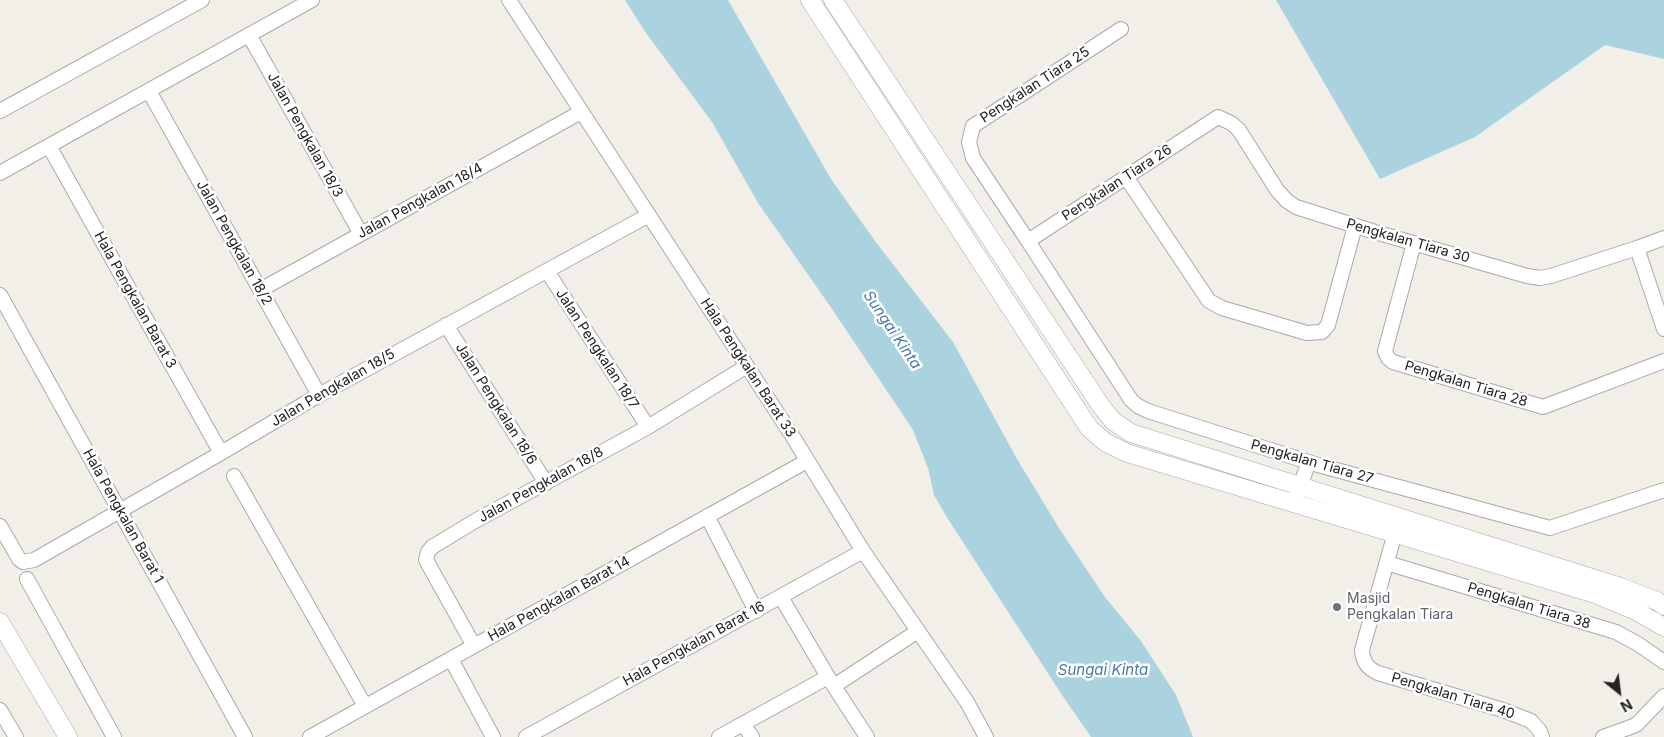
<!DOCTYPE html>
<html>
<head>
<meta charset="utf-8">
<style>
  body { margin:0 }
  #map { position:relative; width:1664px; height:737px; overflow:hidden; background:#f2efe9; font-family:Inter,sans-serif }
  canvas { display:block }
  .north { position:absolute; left:1594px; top:667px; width:50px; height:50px; -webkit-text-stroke:4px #fff; paint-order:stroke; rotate:151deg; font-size:14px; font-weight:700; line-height:20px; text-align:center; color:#222 }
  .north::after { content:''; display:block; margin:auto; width:18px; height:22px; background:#222; clip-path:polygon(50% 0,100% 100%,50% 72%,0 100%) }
</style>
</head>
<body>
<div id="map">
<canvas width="1664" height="737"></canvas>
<div class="north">N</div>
</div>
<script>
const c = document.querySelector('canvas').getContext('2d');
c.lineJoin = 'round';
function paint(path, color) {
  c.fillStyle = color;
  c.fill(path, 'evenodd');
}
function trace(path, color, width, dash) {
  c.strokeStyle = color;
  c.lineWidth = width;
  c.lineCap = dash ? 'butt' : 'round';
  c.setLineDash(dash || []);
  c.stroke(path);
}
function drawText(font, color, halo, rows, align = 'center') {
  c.font = font + ' Inter,sans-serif';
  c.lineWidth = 5;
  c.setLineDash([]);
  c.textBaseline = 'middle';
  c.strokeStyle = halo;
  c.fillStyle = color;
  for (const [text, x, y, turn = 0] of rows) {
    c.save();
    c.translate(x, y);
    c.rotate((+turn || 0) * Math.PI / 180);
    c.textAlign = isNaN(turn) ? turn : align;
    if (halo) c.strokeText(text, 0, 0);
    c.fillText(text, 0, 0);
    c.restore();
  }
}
paint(new Path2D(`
  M625 0H728L831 179 875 241 953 342 1017 459 1059 528 1105 597 1141 641 1176 695 1193 737H1091L1062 695 946 516 934 495 928 468 913 430 832 309 758 203 712 122 646 33Z
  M1276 0H1664V59L1605 45 1475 137 1380 179Z`), '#aad3df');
const minor = new Path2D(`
  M509 0 793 437 863 551 967 702 986 737
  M249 35 361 234
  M149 91 319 395
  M0 111 202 0
  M49 146 221 453
  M0 173 312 0
  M1126 177 1209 301 1222 308 1307 333 1322 332 1328 325 1355 226
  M1028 241 973 158 969 142 973 126 1121 29
  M1414 243 1385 351 1388 358 1393 362 1543 407 1664 361
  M1637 248 1664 238
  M547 271 648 427
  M260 290 581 112
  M0 295 245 737
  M446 325 546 483
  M1664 329 1637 248 1551 276 1540 278 1527 276 1375 232 1296 207 1287 201 1277 190 1239 130 1231 123 1218 117 1028 241 1131 400 1138 406 1148 411 1318 465 1550 528 1664 490
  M234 476 365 706
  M1297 494 1309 462
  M707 516 756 611
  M0 526 19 559 23 562 34 560 221 453 319 395 649 215
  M1395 533 1362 650C1363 662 1367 668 1378 673L1503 710 1531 721 1540 731 1542 737
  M1387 563 1616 632 1638 644 1664 662
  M27 579 114 737
  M781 597 828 677 867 737
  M474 646 426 560 428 552 432 547 475 521 648 427 747 366
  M451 659 493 737
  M834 686 918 631
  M0 710 16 737
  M743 724 752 737
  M310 737 807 461
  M526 737 863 551
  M719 737 828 677
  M1603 737 1636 725 1664 696`);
const tertiary = new Path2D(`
  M810 0 1089 428 1105 442 1127 453 1595 594 1636 611 1664 627
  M833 0 1101 406 1113 421 1131 433 1618 586 1657 601 1664 606
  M0 622 68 737`);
trace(minor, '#a9a9a9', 16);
trace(tertiary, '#a9a9a9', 19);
trace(minor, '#fff', 14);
trace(tertiary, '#fff', 18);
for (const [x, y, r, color] of [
  [1337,607,5,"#6b7280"]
]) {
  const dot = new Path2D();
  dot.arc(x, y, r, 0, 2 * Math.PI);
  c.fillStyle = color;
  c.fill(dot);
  trace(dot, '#fff', 2);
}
drawText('14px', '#222', '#fff', [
  ["Pengkalan Tiara 25",1035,85,-33],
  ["Jalan Pengkalan 18/3",305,135,61],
  ["Pengkalan Tiara 26",1117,183,-33],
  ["Jalan Pengkalan 18/4",420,201,-29],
  ["Pengkalan Tiara 30",1408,241,16],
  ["Jalan Pengkalan 18/2",234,243,61],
  ["Hala Pengkalan Barat 3",135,300,61],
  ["Jalan Pengkalan 18/7",597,349,57],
  ["Hala Pengkalan Barat 33",748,368,57],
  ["Pengkalan Tiara 28",1466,384,17],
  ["Jalan Pengkalan 18/5",333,388,-30],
  ["Jalan Pengkalan 18/6",496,404,58],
  ["Pengkalan Tiara 27",1312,462,16],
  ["Jalan Pengkalan 18/8",541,485,-29],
  ["Hala Pengkalan Barat 1",123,516,61],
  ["Hala Pengkalan Barat 14",559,599,-29],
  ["Pengkalan Tiara 38",1529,606,17],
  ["Hala Pengkalan Barat 16",694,644,-29],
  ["Pengkalan Tiara 40",1453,696,17]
]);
drawText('14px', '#5b616d', '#fff', [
  ["Masjid",1347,599],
  ["Pengkalan Tiara",1347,615]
], 'left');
drawText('italic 15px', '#4a7aab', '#fff', [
  ["Sungai Kinta",892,330,56],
  ["Sungai Kinta",1103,670]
]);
</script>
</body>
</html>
